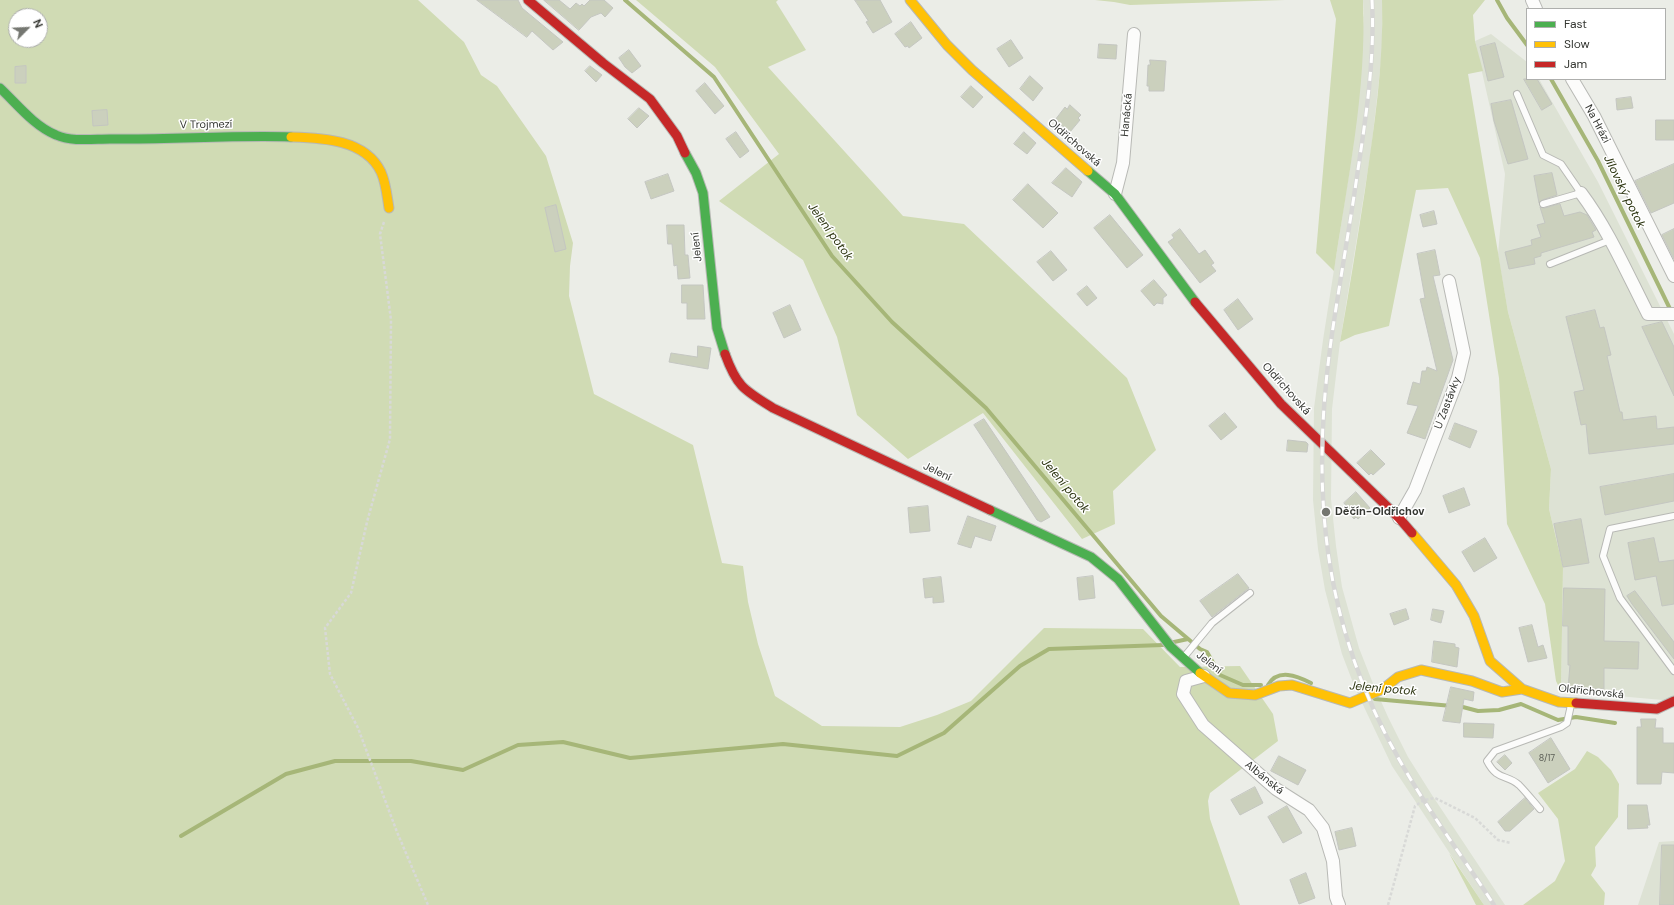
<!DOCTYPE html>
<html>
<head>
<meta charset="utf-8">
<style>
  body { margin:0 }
  #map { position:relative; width:1674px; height:905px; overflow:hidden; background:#ebede7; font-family:"DM Sans",sans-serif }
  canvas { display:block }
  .legend { position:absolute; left:1526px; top:8px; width:140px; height:72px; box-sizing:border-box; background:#fff; border:1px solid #aeafad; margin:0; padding:5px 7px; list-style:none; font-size:12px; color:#353732 }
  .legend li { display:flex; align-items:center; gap:8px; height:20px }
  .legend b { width:20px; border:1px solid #aeafad }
  .north { position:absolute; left:8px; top:8px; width:40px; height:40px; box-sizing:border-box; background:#fff; border:1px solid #aeafad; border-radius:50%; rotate:66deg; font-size:11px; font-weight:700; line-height:16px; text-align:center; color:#353732 }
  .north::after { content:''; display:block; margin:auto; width:14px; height:18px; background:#757771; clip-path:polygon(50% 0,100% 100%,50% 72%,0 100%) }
</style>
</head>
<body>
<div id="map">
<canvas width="1674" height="905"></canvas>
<ul class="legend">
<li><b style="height:5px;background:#4caf50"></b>Fast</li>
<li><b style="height:5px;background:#ffc107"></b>Slow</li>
<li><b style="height:5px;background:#c62828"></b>Jam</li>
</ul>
<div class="north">N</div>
</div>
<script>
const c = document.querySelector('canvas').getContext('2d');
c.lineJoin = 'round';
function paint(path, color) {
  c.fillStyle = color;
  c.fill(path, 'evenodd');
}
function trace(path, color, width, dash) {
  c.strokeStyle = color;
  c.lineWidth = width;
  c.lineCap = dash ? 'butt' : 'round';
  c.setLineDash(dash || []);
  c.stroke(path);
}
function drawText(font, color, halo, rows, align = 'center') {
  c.font = font + ' "DM Sans",sans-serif';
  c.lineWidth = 3;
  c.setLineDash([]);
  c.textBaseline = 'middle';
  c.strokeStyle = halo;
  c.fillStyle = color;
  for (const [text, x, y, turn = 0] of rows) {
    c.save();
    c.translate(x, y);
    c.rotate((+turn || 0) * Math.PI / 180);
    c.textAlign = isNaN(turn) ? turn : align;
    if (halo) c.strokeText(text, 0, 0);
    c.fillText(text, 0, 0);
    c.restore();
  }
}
paint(new Path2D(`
  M1363 0H1382V53L1371 151 1340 342 1332 409 1331 499 1336 546 1342 587 1359 648 1372 681 1388 717 1408 757 1432 795 1505 905H1484L1392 766 1355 688 1342 654 1325 590 1318 549 1313 500 1314 408 1323 340 1353 148 1364 14Z
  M1491 34 1527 62V79H1539L1598 182 1674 334V701L1561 691 1563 567 1549 509 1551 469 1508 312 1498 254 1505 174 1475 41Z
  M1674 841V905H1638L1659 842Z`), '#dde2d4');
paint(new Path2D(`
  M0 0H418L464 42 481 75 497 86 546 156 573 243 570 266 569 296 594 394 693 445 722 563 743 566 748 602 758 644 775 696 822 726 900 727 937 715 971 701 1044 628 1143 629 1180 667 1240 666 1273 714 1278 741 1210 793 1208 801 1210 819 1240 905H0ZM16 16H40V40H16Z
  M636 0H778L776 2 806 50 768 67 903 216 964 224 1127 378 1156 450 1113 491 1115 524 1082 539 983 413 908 459 857 415 837 337 803 260 719 201 779 154 715 67Z
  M1095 0H1285L1130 5 1114 2Z
  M1330 0H1363C1367 91 1347 182 1334 271L1316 253 1336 19Z
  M1382 0H1485L1473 15 1475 41 1483 71 1468 74 1508 312 1551 469 1549 509 1563 567 1561 691 1556 681 1545 604 1507 524 1499 378 1480 258 1448 188 1416 190 1389 326 1355 335 1340 342C1349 292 1357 241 1365 190 1374 127 1384 64 1382 0Z
  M1587 751 1598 757 1611 770 1619 784 1618 817 1595 847 1596 866 1591 875 1605 893 1604 905H1523L1555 881 1565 861 1558 819 1538 793 1575 769Z
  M1449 853 1484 905H1476Z`), '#d0dbb4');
trace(new Path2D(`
  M625 0 714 77 832 256 892 322 986 408 1161 616 1200 649 1207 652 1220 675 1243 685H1261
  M1497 0 1507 18 1527 45
  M1551 79 1598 161 1672 313
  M1174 642 1188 639
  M1268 685C1278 668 1297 676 1311 683
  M1375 699 1452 706
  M1459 706 1478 711 1499 710 1521 704 1558 720 1576 717 1615 723
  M181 836 286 774 335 761H411L463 770 518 745 563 742 630 758 783 744 897 756 944 733 1020 666 1049 649 1163 645`), '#a6b678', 4);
const building = new Path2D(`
  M477 0H518L522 8 563 42 553 50 532 31 527 37Z
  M544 0H559L570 9 576 3 580 6 582 4 584 6 590 0H604L613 8 605 17 601 13 591 17 579 30Z
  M855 0H880L892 22 873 33 866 22 868 21Z
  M911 22 922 38 909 48 908 46 905 47 895 34Z
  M1011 40 1023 58 1009 67 997 49Z
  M1495 43 1504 77 1488 81 1480 47Z
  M1099 44 1117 45 1116 59 1098 58Z
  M629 50 641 66 632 73 625 67 619 58Z
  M1150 60 1166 61 1164 91H1149V86H1147L1148 65H1150Z
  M26 66V83H15V67Z
  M590 66 602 75 596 82 585 71Z
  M1030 76 1043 88 1033 101 1020 89Z
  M1524 79H1537L1552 104 1542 110Z
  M705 83 724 106 715 114 696 91Z
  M971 86 983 97 973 108 961 97Z
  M1631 97 1633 108 1617 110 1616 99Z
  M1511 100 1528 159 1508 164 1494 121 1491 104Z
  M1070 105 1081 115 1078 118 1080 120 1070 132 1055 120 1065 107 1067 109Z
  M639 108 649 116 637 128 628 119Z
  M107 110 108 125 93 126 92 111Z
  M1656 120H1674V140H1656Z
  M736 132 749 151 740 158 726 139Z
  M1024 132 1036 143 1027 154 1014 144Z
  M1674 164V203L1651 213 1635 181Z
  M1066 168 1082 182 1072 197 1052 183Z
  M1552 173 1557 195 1542 200 1539 203 1534 176Z
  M668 174 674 191 651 199 645 182Z
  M1028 184 1058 213 1043 228 1013 200Z
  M1560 204 1564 216 1580 212 1587 215 1596 230 1592 232 1594 237 1541 253V256L1534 258 1535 264 1509 269 1505 252 1532 245 1531 240 1541 237 1537 225 1545 223 1540 207 1544 208Z
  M556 205 566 249 555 252 545 208Z
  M1434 211 1437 224 1423 227 1420 215Z
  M1110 215 1143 255 1127 268 1094 228Z
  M667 225H684L685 255H688L690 278 678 279 677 265 674 266 672 244H668Z
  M1180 229 1199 254 1205 250 1214 263 1211 265 1216 271 1200 283 1168 242 1174 238 1172 235Z
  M1674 229V259L1662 235Z
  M1435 250 1440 275 1433 276 1453 360 1425 439 1407 433 1418 406 1407 404 1413 382 1420 384 1422 371H1426L1427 367 1437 371 1420 299 1425 298 1417 254Z
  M1051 251 1067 270 1053 281 1037 262Z
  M1154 280 1167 295 1163 298V304L1157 303 1154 306 1141 291Z
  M682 285H703L705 319H687V303H682Z
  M1087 286 1097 298 1087 306 1077 294Z
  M1238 299 1253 319 1238 330 1224 310Z
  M790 305 801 330 784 338 773 313Z
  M1595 310 1600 328 1604 327 1611 355 1607 356 1620 412H1622L1623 420 1656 416 1657 429 1674 427V444L1589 454 1586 424 1581 425 1574 392 1584 390 1566 317Z
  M1662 322 1674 347V396L1642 327Z
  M698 346 711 348 708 369 669 362 671 353 697 357Z
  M1225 413 1237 427 1221 440 1209 426Z
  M984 419 1050 517 1041 522 1037 520 974 425Z
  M1455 423 1477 431 1470 448 1449 439Z
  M1288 440 1306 442 1308 444 1307 452 1287 451Z
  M1371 450 1385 464 1373 475 1371 473 1369 475 1357 463Z
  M1674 474V501L1605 515 1600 487Z
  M1464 488 1470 505 1449 513 1443 496Z
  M1356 492 1370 508 1358 519 1356 517 1354 519 1346 510 1348 508 1344 503Z
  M928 506 930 531 910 533 908 508Z
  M968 516 996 526 991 541 975 536 971 548 958 544Z
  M1581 519 1589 563 1563 567 1554 524Z
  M1485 538 1497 558 1474 572 1462 552Z
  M1654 538 1659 562 1674 560V604L1662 606 1656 576 1635 580 1628 543Z
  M1238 574 1249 588 1212 617 1200 601Z
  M1093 576 1095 598 1079 600 1077 578Z
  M941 577 944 602 933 603V597L925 598 923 579Z
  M1564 588 1605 589 1604 641 1639 642 1638 669 1604 668V689H1568L1570 665H1568V626H1563Z
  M1635 591 1674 642V659L1632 604 1627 596Z
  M1406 609 1409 619 1394 625 1390 614Z
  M1433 609 1444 611 1441 623 1431 620Z
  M1532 625 1538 647 1543 645 1547 658 1528 662 1519 628Z
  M1434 641 1455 644V647L1459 648 1457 667 1432 662Z
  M1451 687 1474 692 1473 701 1464 699 1460 723 1443 721Z
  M1641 719H1656L1655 728H1663V743H1674V773L1662 772 1661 784H1637V727H1641Z
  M1464 723 1494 724 1493 738 1464 737Z
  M1551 738 1570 769 1548 783 1529 753Z
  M1505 755 1512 763 1505 770 1497 762Z
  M1279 756 1306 770 1298 785 1271 771Z
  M1255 787 1263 803 1240 815 1231 800Z
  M1525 798 1534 809 1510 831H1505L1498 822Z
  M1628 805H1647L1650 825H1647L1648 828 1628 829Z
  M1287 806 1302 833 1283 843 1268 817Z
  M1352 828 1356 846 1339 850 1335 832Z
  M1662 845H1674V905H1660Z
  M1306 873 1315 898 1299 904 1290 880Z`);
paint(building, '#cbd0bd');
trace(building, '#c4c6c1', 1);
const lane = new Path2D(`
  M1517 94 1543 155 1561 164 1581 193 1543 204
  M1550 264 1610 240
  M1674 516 1610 529 1603 556 1620 598 1674 671
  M1184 657 1212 623 1250 593
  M1540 809C1533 801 1526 792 1519 785 1507 774 1497 781 1487 761L1495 751 1561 727 1567 723 1571 705`);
const street = new Path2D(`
  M1532 0 1536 9
  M1572 79 1594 116 1674 276
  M1581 193C1608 229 1627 273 1648 314H1674
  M1115 194 1123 163 1134 34
  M1399 518 1415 490 1458 378 1464 353 1449 281
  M1204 676 1186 681 1183 694 1203 725 1276 789 1309 810 1323 828 1333 861 1336 897 1339 905`);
const fast = new Path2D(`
  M0 88C17 104 34 126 56 135 72 142 93 139 110 139 171 140 231 135 291 137
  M685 153 696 173 703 193 717 328 725 354
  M1088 171 1115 194 1195 302
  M990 510 1091 557 1118 579 1171 647 1200 673`);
const slow = new Path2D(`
  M910 0 947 45 972 70 1088 171
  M291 137C322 138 365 139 381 172 386 183 387 196 389 208
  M1412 533 1456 585 1474 616 1490 661 1522 689 1559 702 1576 703
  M1200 673 1229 693 1255 695 1279 686 1292 685 1350 703 1383 689 1398 677 1421 670 1472 681 1502 692 1522 689`);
const jam = new Path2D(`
  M528 0 603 63 650 99 677 136 685 153
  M1195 302 1281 404 1399 518 1412 533
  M725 354C737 387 744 390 773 408L990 510
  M1576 703 1657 709 1674 701`);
trace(lane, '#b8b9b5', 8);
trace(street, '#b8b9b5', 14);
trace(fast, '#b8b9b5', 11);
trace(slow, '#b8b9b5', 11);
trace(jam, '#b8b9b5', 11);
trace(new Path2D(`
  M384 222 380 234 391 320 390 439 367 522 351 593 325 628 330 674 358 728 397 832 428 905
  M1388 905 1415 806 1424 800 1435 798 1475 818 1498 840 1511 843`), '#d8d9d7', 2.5, [3, 2]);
trace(lane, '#fcfcfb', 6);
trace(street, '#fcfcfb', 12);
trace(fast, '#4caf50', 9);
trace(slow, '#ffc107', 9);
trace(jam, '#c62828', 9);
const rail = new Path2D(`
  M1372 0C1375 59 1366 117 1357 176 1349 231 1339 286 1331 341 1310 492 1323 626 1400 761 1428 811 1463 857 1494 905`);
trace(rail, '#d6d6d4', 4.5);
trace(rail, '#fff', 3, [9]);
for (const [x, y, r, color] of [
  [1326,512,5,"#757771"]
]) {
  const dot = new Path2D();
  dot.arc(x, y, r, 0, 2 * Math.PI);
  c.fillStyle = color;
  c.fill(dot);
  trace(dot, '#fff', 1.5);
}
drawText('9px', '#5a5d55', null, [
  ["8/17",1547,759]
]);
drawText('11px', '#353732', '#fff', [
  ["Hanácká",1127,115,-85],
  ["Na Hrázi",1597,124,62],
  ["V Trojmezí",206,125,-1],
  ["Oldřichovská",1074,143,41],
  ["Jelení",697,247,-96],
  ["Oldřichovská",1286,389,48],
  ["U Zastávky",1448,403,-69],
  ["Jelení",937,472,26],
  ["Jelení",1209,663,38],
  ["Oldřichovská",1591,692,6],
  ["Albánská",1264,778,39]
]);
drawText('bold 11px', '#353732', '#fff', [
  ["Děčín-Oldřichov",1335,512]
], 'left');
drawText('italic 12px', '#2c3510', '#fff', [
  ["Jílovský potok",1624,192,64],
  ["Jelení potok",830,232,54],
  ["Jelení potok",1065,486,50],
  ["Jelení potok",1383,689,5]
]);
</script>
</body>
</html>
